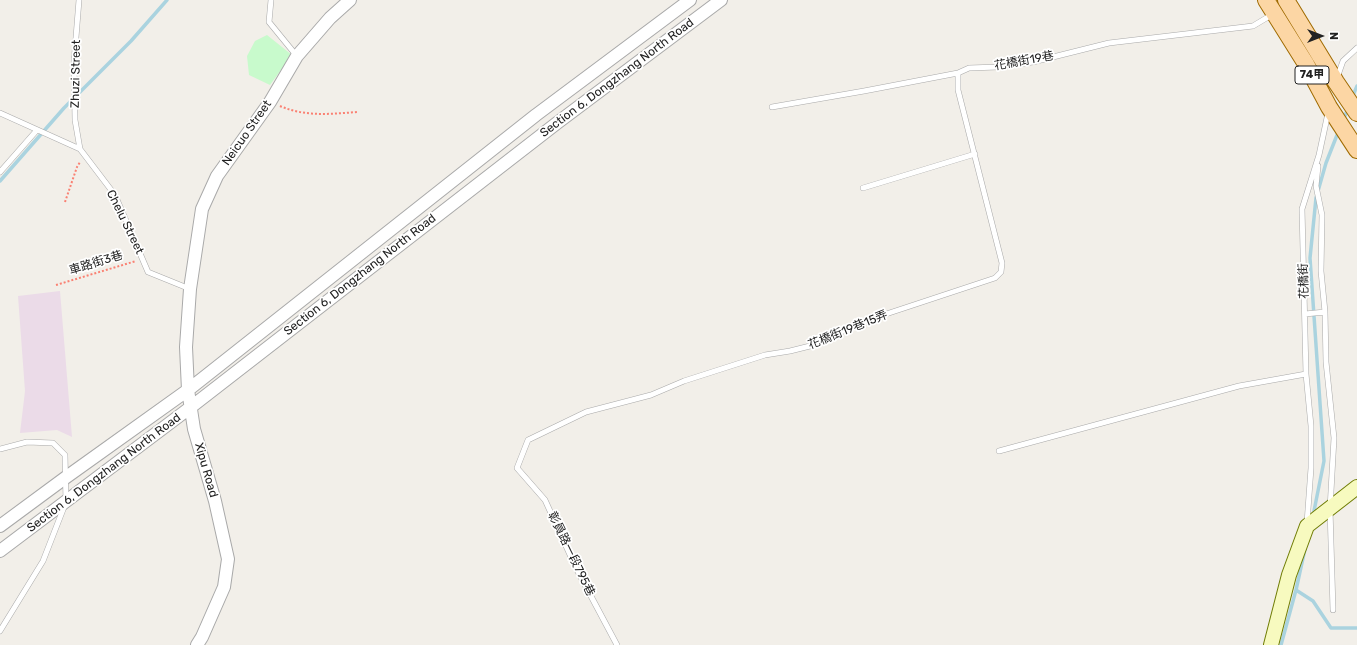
<!DOCTYPE html>
<html>
<head>
<meta charset="utf-8">
<style>
  body { margin:0 }
  #map { position:relative; width:1357px; height:645px; overflow:hidden; background:#f2efe9; font-family:Rubik,sans-serif }
  canvas { display:block }
  .north { position:absolute; left:1301px; top:16px; width:40px; height:40px; -webkit-text-stroke:3px #fff; paint-order:stroke; rotate:90deg; font-size:11px; font-weight:700; line-height:16px; text-align:center; color:#222 }
  .north::after { content:''; display:block; margin:auto; width:14px; height:18px; background:#222; clip-path:polygon(50% 0,100% 100%,50% 72%,0 100%) }
</style>
</head>
<body>
<div id="map">
<canvas width="1357" height="645"></canvas>
<div class="north">N</div>
</div>
<script>
const c = document.querySelector('canvas').getContext('2d');
c.lineJoin = 'round';
function paint(path, color) {
  c.fillStyle = color;
  c.fill(path, 'evenodd');
}
function trace(path, color, width, dash) {
  c.strokeStyle = color;
  c.lineWidth = width;
  c.lineCap = dash ? 'butt' : 'round';
  c.setLineDash(dash || []);
  c.stroke(path);
}
function drawText(font, color, halo, rows, align = 'center') {
  c.font = font + ' Rubik,"Noto Sans TC",sans-serif';
  c.lineWidth = 3.5;
  c.setLineDash([]);
  c.textBaseline = 'middle';
  c.strokeStyle = halo;
  c.fillStyle = color;
  for (const [text, x, y, turn = 0] of rows) {
    c.save();
    c.translate(x, y);
    c.rotate((+turn || 0) * Math.PI / 180);
    c.textAlign = isNaN(turn) ? turn : align;
    if (halo) c.strokeText(text, 0, 0);
    c.fillText(text, 0, 0);
    c.restore();
  }
}
paint(new Path2D(`
  M60 291 72 437 57 430 20 433 25 391 18 296Z`), '#ebdbe8');
paint(new Path2D(`
  M267 35 292 55 270 85 249 75 247 56 255 41Z`), '#c8facc');
trace(new Path2D(`
  M1352 98 1357 86
  M1343 121 1348 108
  M0 181 64 108 131 41 167 0
  M1313 516 1324 461 1310 258 1316 198 1326 163 1339 130
  M1296 590 1313 601 1331 628H1357
  M1281 645 1296 590 1305 549`), '#aad3df', 3.5);
const service = new Path2D(`
  M79 0 74 62 75 120 80 149
  M271 0 269 22 296 55
  M1337 78 1343 61 1357 48
  M772 107 864 91 958 73 969 68 998 67 1033 62 1109 43 1253 26 1273 14
  M0 113 80 149 115 195 148 272 190 289
  M1318 166 1316 186 1322 215 1321 271 1325 312 1326 362 1334 438 1330 509 1333 610
  M0 172 37 130
  M863 188 975 154
  M1305 314 1325 312
  M0 449 27 442 53 443 65 455 66 502 43 561 0 631
  M999 451 1239 386 1306 374
  M1307 523 1311 468V426L1306 374 1302 209 1319 155 1328 113
  M617 645 576 568 545 500 517 468 528 440 586 412 651 395 684 381 765 355 790 351 810 346 868 320 995 278 1001 272 1002 263 958 90V73`);
const tertiary = new Path2D(`
  M0 526 65 478 188 390 536 115 690 0
  M0 551 191 407 557 123 721 0
  M197 645 202 637 224 587 228 559 215 501 194 429 188 390 186 347 190 289 202 209 217 176 270 102 297 56 330 18 350 0`);
const secondary = new Path2D(`
  M1271 645 1289 575 1307 526 1357 487`);
const primary = new Path2D(`
  M1266 0 1306 64 1329 107 1357 150
  M1286 0 1336 82 1357 113`);
trace(service, '#a9a9a9', 6);
trace(tertiary, '#a9a9a9', 14);
trace(secondary, '#707d05', 16);
trace(primary, '#a06b00', 18);
trace(new Path2D(`
  M280 106C305 117 331 114 357 112
  M65 202 77 167 80 162
  M56 285 136 261`), '#fa8072', 2, [2, 2]);
trace(service, '#fff', 5);
trace(tertiary, '#fff', 12);
trace(secondary, '#f7fabf', 14);
trace(primary, '#fcd6a4', 16);
for (const [x, y, w] of [
  [1312,75,34]
]) {
  const box = new Path2D();
  box.roundRect(x - w / 2, y - 9, w, 18, 3);
  c.fillStyle = '#fff';
  c.fill(box);
  trace(box, '#222', 1);
}
drawText('bold 11px', '#222', null, [
  ["74甲",1312,75]
]);
drawText('12px', '#222', '#fff', [
  ["花橋街19巷",1024,61,-10],
  ["Zhuzi Street",76,74,-89],
  ["Section 6, Dongzhang North Road",617,78,-37],
  ["Neicuo Street",247,133,-55],
  ["Chelu Street",125,222,64],
  ["車路街3巷",96,263,-17],
  ["Section 6, Dongzhang North Road",360,275,-38],
  ["花橋街",1304,281,-92],
  ["花橋街19巷15弄",848,330,-22],
  ["Xipu Road",206,470,74],
  ["Section 6, Dongzhang North Road",104,473,-37],
  ["彰員路一段795巷",571,554,64]
]);
</script>
</body>
</html>
